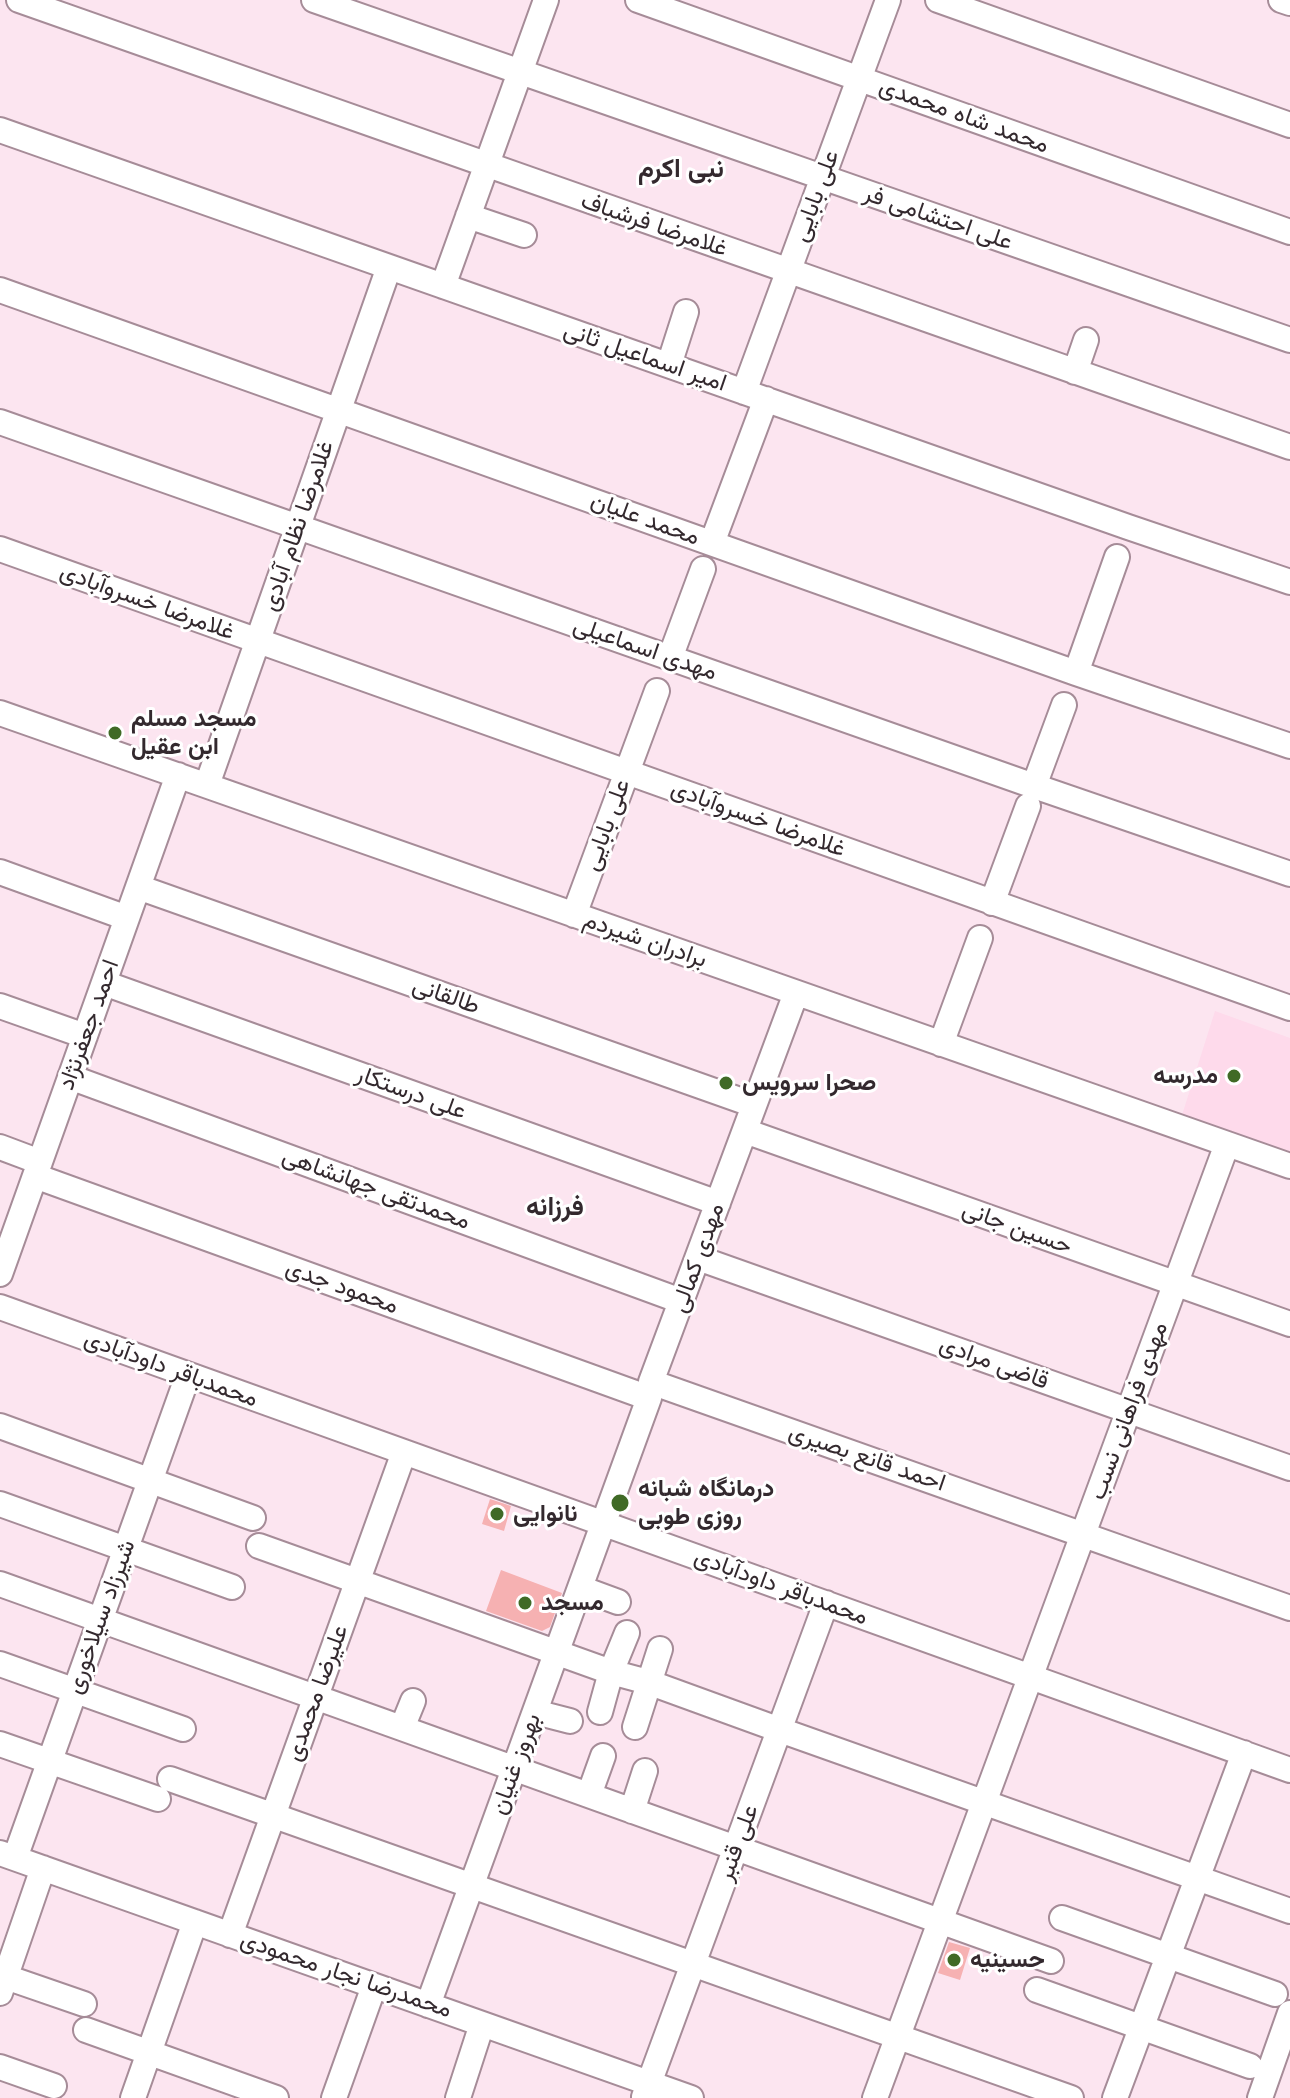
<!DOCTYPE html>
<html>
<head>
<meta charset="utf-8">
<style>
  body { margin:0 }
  canvas { display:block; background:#fce5f0 }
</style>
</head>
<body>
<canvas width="1290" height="2098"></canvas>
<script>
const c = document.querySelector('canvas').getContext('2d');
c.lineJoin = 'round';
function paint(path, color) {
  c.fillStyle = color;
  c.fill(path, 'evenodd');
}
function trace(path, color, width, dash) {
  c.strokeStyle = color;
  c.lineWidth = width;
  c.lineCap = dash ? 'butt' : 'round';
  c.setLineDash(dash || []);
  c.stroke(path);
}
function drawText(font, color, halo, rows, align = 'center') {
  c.font = font + ' "Libre Baskerville",Vazirmatn,serif';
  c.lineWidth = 6;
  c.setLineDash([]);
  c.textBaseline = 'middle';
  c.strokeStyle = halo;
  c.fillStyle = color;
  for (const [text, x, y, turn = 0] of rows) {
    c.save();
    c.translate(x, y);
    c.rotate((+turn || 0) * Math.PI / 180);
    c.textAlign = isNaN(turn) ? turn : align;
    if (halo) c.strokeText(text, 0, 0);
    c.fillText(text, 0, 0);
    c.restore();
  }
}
paint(new Path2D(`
  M1215 1011 1290 1038V1152L1182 1115Z`), '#fedaeb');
paint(new Path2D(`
  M490 1499 511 1506 504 1531 482 1524Z
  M501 1570 562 1593 550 1627 542 1631 486 1611Z
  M949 1942 970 1948 960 1980 938 1973Z`), '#f6b1b2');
const minor = new Path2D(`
  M19 0 1290 447
  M314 0 1290 340
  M638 0 1290 232
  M938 0 1290 125
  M1281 0 1290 3
  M0 130 1128 527 1290 582
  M468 216 524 235
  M443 286 546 0
  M0 290 1076 673 1290 746
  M669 365 686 312
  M1075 372 1086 340
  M744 392 888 0
  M0 422 1034 786 1290 874
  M712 543 766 399
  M0 549 1290 1008
  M670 658 703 569
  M1076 673 1117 557
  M0 713 1290 1166
  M207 785 389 267
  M1034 786 1064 705
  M0 872 127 918
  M138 887 754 1105
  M992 903 1028 806
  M574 915 657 691
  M104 983 718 1203
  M0 1006 85 1036
  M941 1044 980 938
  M70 1077 681 1301
  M745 1131 1290 1324
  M0 1147 40 1162
  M35 1176 649 1398
  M698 1258 1290 1468
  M0 1274 178 775
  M0 1307 1290 1770
  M651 1382 1290 1608
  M0 1426 253 1518
  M0 1504 232 1587
  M259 1546 611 1672 648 1682 780 1730 1290 1911
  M0 1584 1051 1961
  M580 1588 618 1602
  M0 1664 183 1729
  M535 1712 570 1721
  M600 1712 611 1672 627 1633
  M635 1727 660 1649
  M402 1728 413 1701
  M0 1744 158 1799
  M170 1779 1071 2098
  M589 1795 603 1756
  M632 1811 645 1771
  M0 1853 691 2098
  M15 1858 188 1375
  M1062 1918 1275 1994
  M230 1935 404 1452
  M0 1975 84 2004
  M1037 1990 1250 2066
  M0 1993 43 1868
  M428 2005 649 1398 651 1382 796 993
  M86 2030 276 2098
  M0 2067 54 2086
  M644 2097 826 1603
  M133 2098 195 1922
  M334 2098 374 1986
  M458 2098 482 2024
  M875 2098 1227 1144
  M1115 2098 1244 1753
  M1260 2098 1290 2013`);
trace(minor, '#a68c98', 28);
trace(minor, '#fff', 24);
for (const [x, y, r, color] of [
  [115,733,8,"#406a26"],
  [1234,1076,8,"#406a26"],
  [726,1083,8,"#406a26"],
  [620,1503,10,"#406a26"],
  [497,1514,8,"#406a26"],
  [525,1603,8,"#406a26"],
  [954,1960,8,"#406a26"]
]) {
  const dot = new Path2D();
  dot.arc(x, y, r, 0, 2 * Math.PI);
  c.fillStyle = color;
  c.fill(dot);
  trace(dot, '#fff', 3);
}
drawText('24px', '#33292e', '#fff', [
  ["محمد شاه محمدی",964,116,20],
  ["علی بابایی",816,196,-70],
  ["علی احتشامی فر",938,218,19],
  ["غلامرضا فرشباف",654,225,19],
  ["امیر اسماعیل ثانی",645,357,19],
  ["محمد علیان",645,519,20],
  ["غلامرضا نظام آبادی",298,526,-71],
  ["غلامرضا خسروآبادی",147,602,20],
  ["مهدی اسماعیلی",645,649,19],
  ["غلامرضا خسروآبادی",758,819,20],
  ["علی بابایی",607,825,-70],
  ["برادران شیردم",645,940,19],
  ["طالقانی",446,996,19],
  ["احمد جعفرنژاد",89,1025,-70],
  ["علی درستکار",411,1093,20],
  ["محمدتقی جهانشاهی",376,1189,20],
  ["حسین جانی",1017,1228,20],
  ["مهدی کمالی",698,1258,-70],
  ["محمود جدی",342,1287,20],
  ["قاضی مرادی",994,1363,20],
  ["محمدباقر داودآبادی",171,1369,20],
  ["مهدی فراهانی نسب",1129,1411,-70],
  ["احمد قانع بصیری",867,1458,19],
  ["محمدباقر داودآبادی",781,1587,20],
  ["شیرزاد سیلاخوری",101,1617,-70],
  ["علیرضا محمدی",317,1693,-70],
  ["بهروز غنیان",516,1764,-70],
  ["علی قنبر",738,1843,-70],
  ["محمدرضا نجار محمودی",346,1975,19]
]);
drawText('bold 24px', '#33292e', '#fff', [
  ["مسجد مسلم",131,719],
  ["ابن عقیل",131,747],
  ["مدرسه",1218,1076,"right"],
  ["صحرا سرویس",742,1083],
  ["درمانگاه شبانه",638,1489],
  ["روزی طوبی",638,1517],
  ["نانوایی",513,1514],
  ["مسجد",541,1603],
  ["حسینیه",970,1960]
], 'left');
drawText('bold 26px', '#33292e', '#fff', [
  ["نبی اکرم",681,170],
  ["فرزانه",555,1208]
]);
</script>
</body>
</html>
